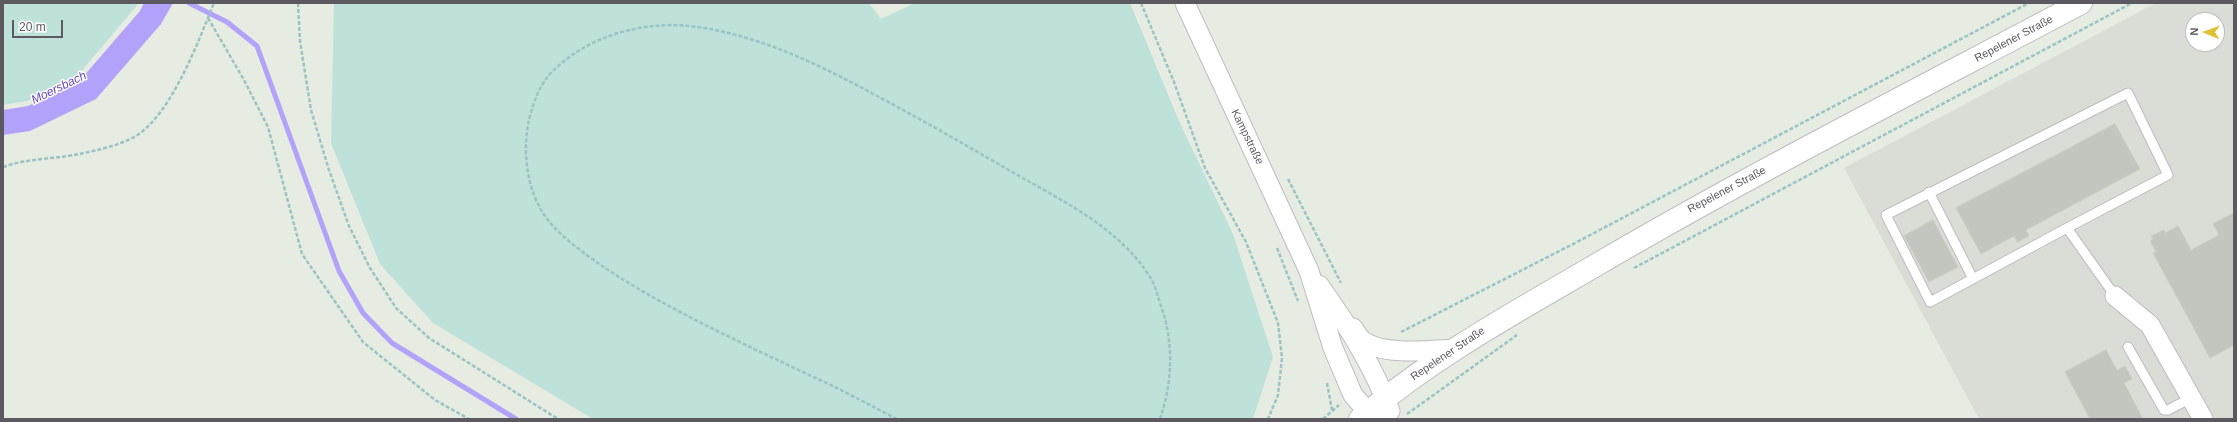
<!DOCTYPE html>
<html>
<head>
<meta charset="utf-8">
<style>
  body { margin:0 }
  #map { position:relative; width:2237px; height:422px; overflow:hidden; background:#e6ece1; font-family:Helvetica,sans-serif }
  canvas { display:block }
  .frame { position:absolute; inset:0; border:4px solid #5c5961; pointer-events:none }
  .north { position:absolute; left:2185px; top:12px; width:40px; height:40px; box-sizing:border-box; background:#fff; border:1px solid #bebdc0; border-radius:50%; rotate:272deg; font-size:11px; font-weight:700; line-height:16px; text-align:center; color:#5c5961 }
  .north::after { content:''; display:block; margin:auto; width:14px; height:18px; background:#dfc334; clip-path:polygon(50% 0,100% 100%,50% 72%,0 100%) }
  .scale { position:absolute; left:12px; top:20px; width:51px; height:18px; box-sizing:border-box; border:2px solid #5c5961; border-top:0; padding-left:5px; font-size:12px; line-height:14px; white-space:nowrap; color:#5c5961; -webkit-text-stroke:3px #fff; paint-order:stroke }
</style>
</head>
<body>
<div id="map">
<canvas width="2237" height="422"></canvas>
<div class="frame"></div>
<div class="north">N</div>
<div class="scale">20 m</div>
</div>
<script>
const c = document.querySelector('canvas').getContext('2d');
c.lineJoin = 'round';
function paint(path, color) {
  c.fillStyle = color;
  c.fill(path, 'evenodd');
}
function trace(path, color, width, dash) {
  c.strokeStyle = color;
  c.lineWidth = width;
  c.lineCap = dash ? 'butt' : 'round';
  c.setLineDash(dash || []);
  c.stroke(path);
}
function drawText(font, color, halo, rows, align = 'center') {
  c.font = font + ' Helvetica,sans-serif';
  c.lineWidth = 3;
  c.setLineDash([]);
  c.textBaseline = 'middle';
  c.strokeStyle = halo;
  c.fillStyle = color;
  for (const [text, x, y, turn = 0] of rows) {
    c.save();
    c.translate(x, y);
    c.rotate((+turn || 0) * Math.PI / 180);
    c.textAlign = isNaN(turn) ? turn : align;
    if (halo) c.strokeText(text, 0, 0);
    c.fillText(text, 0, 0);
    c.restore();
  }
}
paint(new Path2D(`
  M2156 3H2234V419H1979L1844 168ZM2193 20H2217V44H2193Z`), '#d9ddd5');
paint(new Path2D(`
  M3 3H139L79 74 27 101 3 105Z
  M334 3H869L881 19 915 3H1130L1179 121 1233 234 1273 357 1253 419H593L433 323 380 264 331 143Z`), '#bee2d9');
paint(new Path2D(`
  M144 3H173L161 24 96 99 30 131 3 135V110L28 106 82 78 140 11Z`), '#b3a2fa');
trace(new Path2D(`
  M189 3 227 22 257 46 339 271 363 313 392 343 516 419`), '#b3a2fa', 5);
const building = new Path2D(`
  M2115 124 2140 169 2026 230 2029 236 2017 242 2014 236 1981 254 1956 208Z
  M2234 213V345L2210 358 2153 253 2156 252 2150 241 2153 239 2151 236 2164 230 2165 233 2178 226 2191 250 2219 235 2213 224Z
  M1933 220 1958 267 1929 282 1904 236Z
  M2106 350 2117 370 2125 366 2132 379 2124 383 2143 419H2090L2065 372Z`);
paint(building, '#c3c6be');
trace(building, '#c9d0c0', 1);
const lane = new Path2D(`
  M1929 192 1973 279
  M2067 228 2168 175 2128 93 1886 215 1930 302 2067 228 2115 296
  M2128 347 2164 410H2168L2191 398`);
const street = new Path2D(`
  M1185 3 1309 271 1333 348 1353 395 1368 412 1384 419
  M1319 285C1347 324 1374 367 1390 411
  M2115 296 2150 325 2203 419
  M1353 328C1356 332 1359 338 1363 341 1384 356 1431 350 1456 349`);
const secondary = new Path2D(`
  M1360 419C1430 359 1512 314 1591 268 1751 174 1917 90 2081 3`);
trace(lane, '#bebbc2', 11);
trace(street, '#bebbc2', 21);
trace(secondary, '#bfbcc4', 24);
trace(new Path2D(`
  M298 3 300 41 311 110 329 170 349 226 370 268 396 308 429 338 558 419
  M1141 3 1174 82 1205 168 1246 242 1278 323 1282 358 1278 395 1268 419
  M208 18 244 80 268 127 302 254 363 342 435 400 469 419
  M3 167C27 158 59 159 84 153 102 149 120 145 136 136 172 113 198 42 214 3
  M1288 179 1341 283
  M1277 248 1298 301
  M1634 268 2132 3
  M1401 332 1577 242 2029 3
  M1327 383 1332 410
  M1407 414 1517 335
  M897 419C867 404 839 388 809 375 740 342 669 310 605 268 584 253 557 235 543 213 527 188 523 153 528 125 531 109 538 87 550 74 585 37 640 21 690 26 758 34 820 65 879 97 922 120 964 144 1007 169 1058 199 1117 225 1150 277 1155 285 1157 294 1160 303 1174 341 1173 381 1160 419
  M1323 419 1339 405`), '#9ac3c5', 2.5, [4, 2]);
trace(lane, '#fff', 9);
trace(street, '#fff', 19);
trace(secondary, '#fff', 22);
drawText('11px', '#5c5961', '#fff', [
  ["Repelener Straße",2014,39,-28],
  ["Kampstraße",1247,137,64],
  ["Repelener Straße",1727,190,-28],
  ["Repelener Straße",1448,354,-34]
]);
drawText('italic 12px', '#6747bb', '#fff', [
  ["Moersbach",59,88,-26]
]);
</script>
</body>
</html>
